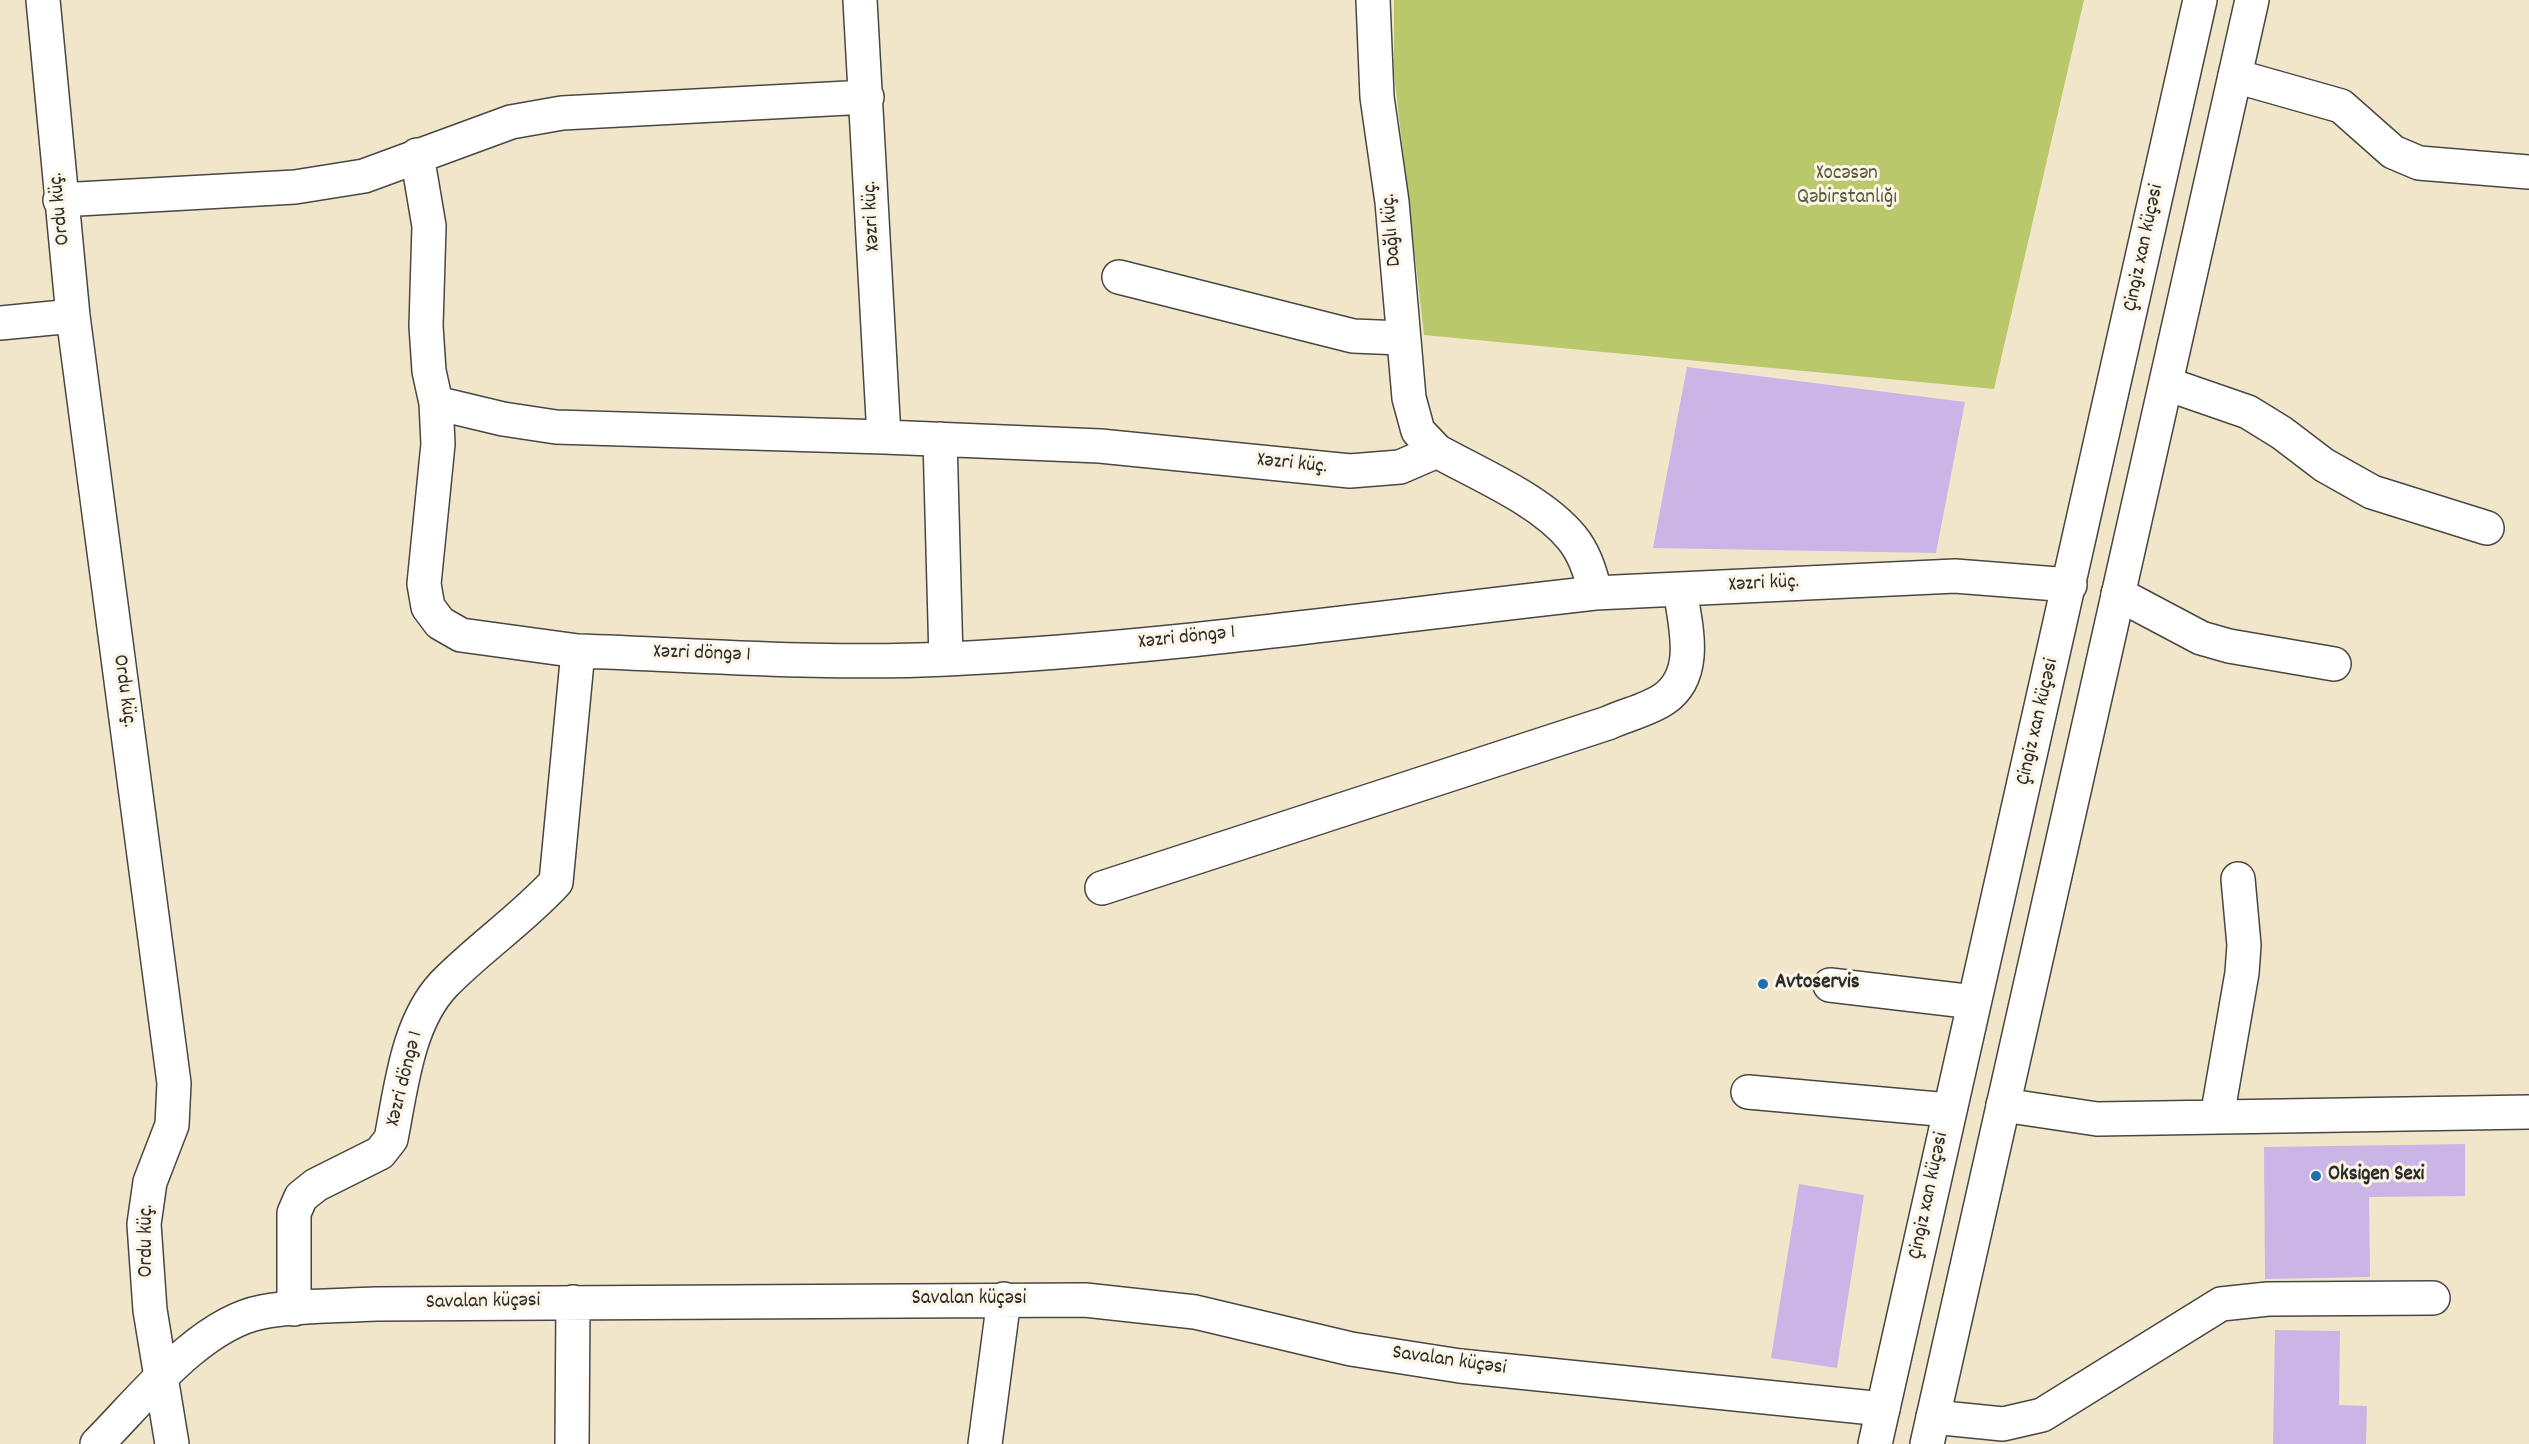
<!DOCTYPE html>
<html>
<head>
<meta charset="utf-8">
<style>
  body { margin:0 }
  canvas { display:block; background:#f1e6c9 }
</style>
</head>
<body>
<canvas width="2529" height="1444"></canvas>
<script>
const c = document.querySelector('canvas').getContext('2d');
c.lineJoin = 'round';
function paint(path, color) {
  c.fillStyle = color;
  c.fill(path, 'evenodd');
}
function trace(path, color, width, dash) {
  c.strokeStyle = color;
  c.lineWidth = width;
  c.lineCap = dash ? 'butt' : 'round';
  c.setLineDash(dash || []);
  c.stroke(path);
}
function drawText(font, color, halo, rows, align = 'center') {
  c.font = font + ' Dekko,sans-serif';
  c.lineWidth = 6;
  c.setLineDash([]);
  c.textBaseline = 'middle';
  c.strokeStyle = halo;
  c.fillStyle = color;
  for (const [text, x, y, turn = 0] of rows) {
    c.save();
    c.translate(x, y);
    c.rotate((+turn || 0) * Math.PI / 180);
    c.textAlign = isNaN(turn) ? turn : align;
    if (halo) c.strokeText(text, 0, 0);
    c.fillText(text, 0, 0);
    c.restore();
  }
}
paint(new Path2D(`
  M1394 0H2084L1994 389 1424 335 1394 73Z`), '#b9c86b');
paint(new Path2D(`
  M1687 367 1965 402 1936 553 1653 548Z
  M2465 1144V1196L2369 1197 2370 1277 2265 1279 2264 1147Z
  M1799 1184 1864 1195 1837 1368 1771 1358Z
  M2275 1330 2340 1331 2339 1405 2367 1406 2366 1444H2273Z`), '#cbb5e6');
const minor = new Path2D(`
  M43 0 73 316 174 1083 172 1125 150 1182 144 1224 150 1310 172 1444
  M860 0 884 437 1100 446 1350 471 1400 467 1437 451C1480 475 1541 500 1572 538 1585 554 1591 573 1595 593L1955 576 2070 585
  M1373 0 1377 97 1392 202 1409 398 1418 431 1437 451
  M2235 76 2341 106 2393 152 2419 163 2529 172
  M417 155 429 226 426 326 429 371 436 403 438 444 424 584 428 607 440 623 461 635 578 651
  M60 200 295 187 364 176 511 122 562 113 867 97
  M1119 277 1353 336 1402 338
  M0 323 73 316
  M2167 384 2248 412 2282 433 2324 465 2372 492 2487 528
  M436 403 503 419 556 427 884 437
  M940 439 946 659
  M2118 594 2201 638 2229 646 2334 664
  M1102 888 1608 723C1625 715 1648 710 1664 699 1700 674 1685 625 1680 589
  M1830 985 1974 1002
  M1748 1092 1949 1110
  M2003 1105 2097 1119 2529 1112
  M2217 1117 2242 973 2244 945 2238 879
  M294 1309V1213L301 1197 316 1185 380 1153 391 1139C401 1089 407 1023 444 984 479 948 521 920 556 882L578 651C701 655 825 665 947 659 1164 649 1379 617 1595 593
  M1933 1417 2003 1424 2042 1415 2221 1304 2268 1299 2433 1298
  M97 1444C141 1400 199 1324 262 1312 298 1305 339 1306 376 1304L1085 1300 1195 1312 1351 1349 1460 1366 1883 1409
  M572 1444 573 1302
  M985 1444 1004 1299`);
const major = new Path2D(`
  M1875 1444 2200 0
  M1927 1444 2252 0`);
trace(minor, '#494743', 36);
trace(major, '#494743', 36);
trace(minor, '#fff', 33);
trace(major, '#fff', 33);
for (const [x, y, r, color] of [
  [1763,984,6,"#1f6fb2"],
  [2316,1176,6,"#1f6fb2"]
]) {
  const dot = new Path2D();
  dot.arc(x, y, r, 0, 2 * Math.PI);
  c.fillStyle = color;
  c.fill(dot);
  trace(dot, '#fcf5e5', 2);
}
drawText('21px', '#565a3e', '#fcf5e5', [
  ["Xocəsən",1847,175],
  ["Qəbirstanlığı",1847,199]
]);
drawText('21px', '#2b2b2b', '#fcf5e5', [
  ["Ordu küç.",61,209,-96],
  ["Xəzri küç.",873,216,-93],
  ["Dağlı küç.",1393,230,-95],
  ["Çingiz xan küçəsi",2145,248,-78],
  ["Xəzri küç.",1292,465,6],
  ["Xəzri küç.",1764,585,-3],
  ["Xəzri döngə 1",1187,639,-6],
  ["Xəzri döngə 1",702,655,2],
  ["Ordu küç.",123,691,82],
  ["Çingiz xan küçəsi",2039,722,-77],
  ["Xəzri döngə 1",406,1079,-76],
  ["Çingiz xan küçəsi",1930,1196,-78],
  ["Ordu küç.",148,1241,-90],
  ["Savalan küçəsi",969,1300],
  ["Savalan küçəsi",483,1303,-1],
  ["Savalan küçəsi",1449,1362,8]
]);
drawText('bold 21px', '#2b2b2b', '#fcf5e5', [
  ["Avtoservis",1775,984],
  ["Oksigen Sexi",2328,1176]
], 'left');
</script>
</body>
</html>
